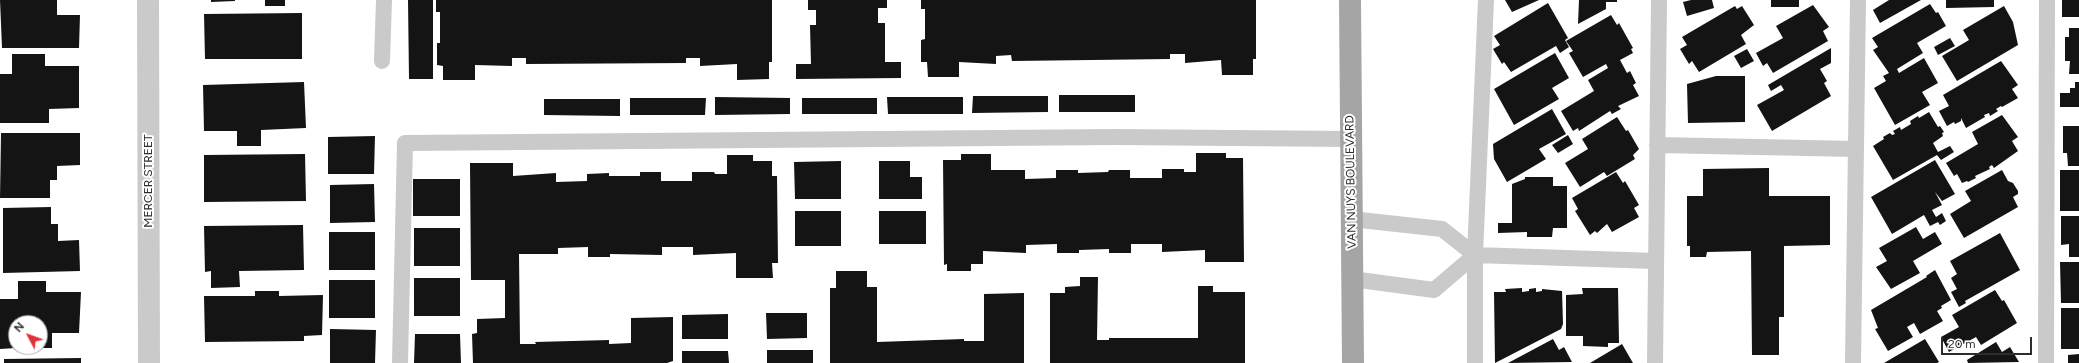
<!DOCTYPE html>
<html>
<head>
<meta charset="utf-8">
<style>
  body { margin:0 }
  #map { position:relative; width:2079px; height:363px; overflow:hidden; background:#fff; font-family:Figtree,sans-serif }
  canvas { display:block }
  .north { position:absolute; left:8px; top:315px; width:40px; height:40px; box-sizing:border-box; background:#fff; border:1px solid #ababab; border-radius:50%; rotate:311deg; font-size:11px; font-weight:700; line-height:16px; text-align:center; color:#2d2d2d }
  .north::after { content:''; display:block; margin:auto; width:14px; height:18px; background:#e1323c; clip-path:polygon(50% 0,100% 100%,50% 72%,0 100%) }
  .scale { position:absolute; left:1941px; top:337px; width:91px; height:18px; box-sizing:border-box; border:2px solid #2d2d2d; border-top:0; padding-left:5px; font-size:12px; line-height:14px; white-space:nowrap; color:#2d2d2d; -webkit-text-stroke:3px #fff; paint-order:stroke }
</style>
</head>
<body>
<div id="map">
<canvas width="2079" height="363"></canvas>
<div class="north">N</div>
<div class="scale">20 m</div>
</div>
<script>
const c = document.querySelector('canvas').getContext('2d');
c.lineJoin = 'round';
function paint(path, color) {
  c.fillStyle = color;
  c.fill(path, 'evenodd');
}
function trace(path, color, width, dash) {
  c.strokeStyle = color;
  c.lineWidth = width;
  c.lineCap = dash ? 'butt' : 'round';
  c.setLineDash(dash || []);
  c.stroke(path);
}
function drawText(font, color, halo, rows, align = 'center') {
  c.font = font + ' Figtree,sans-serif';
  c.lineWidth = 4;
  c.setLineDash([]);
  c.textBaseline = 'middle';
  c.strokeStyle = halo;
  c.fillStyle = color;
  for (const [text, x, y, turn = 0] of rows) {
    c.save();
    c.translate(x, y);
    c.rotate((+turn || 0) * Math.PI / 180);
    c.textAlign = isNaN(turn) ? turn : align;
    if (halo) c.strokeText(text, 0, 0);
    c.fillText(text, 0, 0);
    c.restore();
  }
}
paint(new Path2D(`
  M0 0H57V15H80L79 48H2Z
  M211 0H235V1L211 2Z
  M265 0H285V6H265Z
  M408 0H433V79H409Z
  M436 0H772V62H769V79L737 80V64L700 66V58H686V63L526 64V58H512V66L475 65V80H443V66L437 65V43H440V12H436Z
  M808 0H887V8H878V23H885V62H901V78L796 79V64H811L810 25H816V10H808Z
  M921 0H1256V59H1253V75H1222L1221 60 1185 63V54H1170V59L1012 61 1011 55 996 56V64L959 62V77H928L927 62H921V40L925 39V9H921Z
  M1505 0H1539L1512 12Z
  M1579 0H1617V2H1606V9L1578 24Z
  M1691 0H1712L1714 8 1687 16 1683 2Z
  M1771 0H1799V7H1771Z
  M1889 0H1921L1880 23 1873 10Z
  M1946 0H1994V7L1946 8Z
  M2062 0H2079V17H2062Z
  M1548 3 1568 38 1565 40 1569 47 1560 53 1556 46 1511 72 1504 62 1502 64 1493 49 1500 45 1494 36Z
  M1930 4 1936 13 1938 12 1946 26 1917 43 1923 53 1897 69 1899 73 1924 58 1938 83 1922 92 1930 105 1895 125 1874 88 1886 81 1883 76 1889 73 1873 50 1878 47 1872 38Z
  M1813 5 1829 27 1823 31 1828 41 1773 73 1767 63 1763 66 1756 53 1783 38 1776 26Z
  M1735 6 1737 9 1742 6 1754 25 1741 35 1746 44 1699 72 1692 61 1689 64 1680 49 1687 45 1682 37Z
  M2004 6 2013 22 2018 45 1957 81 1942 56 1969 40 1963 30Z
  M302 13V59H205L204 14Z
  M1611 15 1617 25 1619 23 1633 48 1631 49 1633 53 1620 60 1627 73 1630 71 1636 83 1633 85 1639 96 1618 106 1621 109 1612 114 1610 111 1579 131 1578 128 1573 131 1561 111 1594 91 1588 80 1608 68 1606 64 1583 77 1569 53 1573 51 1566 41Z
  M2069 28H2079V74H2069L2070 61H2065V37H2069Z
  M1950 38 1955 46 1938 55 1934 47Z
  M1831 48V63L1820 69 1827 81 1824 83 1831 96 1772 131 1757 105 1784 90 1781 85 1771 91 1768 85Z
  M1747 49 1754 61 1741 68 1734 56Z
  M1555 53 1569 78 1552 88 1559 99 1514 125 1494 89Z
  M12 54H45V66H79V108L49 109V123H0V74H12Z
  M2001 61 2018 85 2012 89 2018 98 2002 107 2001 106 1996 109 1998 111 1990 116 1989 113 1984 115 1985 117 1966 128 1961 118V121L1955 124 1954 122 1947 126 1939 111 1949 106 1943 95Z
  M1716 76H1745V122L1688 123 1687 84Z
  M304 82 306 128 261 130V146H237V131H204L203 85Z
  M2075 82H2079V107H2060V93H2070V88H2075Z
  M1059 95H1135V112H1059Z
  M973 96H1048V112L972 113Z
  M715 97 790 98V114L715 115Z
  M887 97H963V114H888Z
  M630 98H706L705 115H630Z
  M802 98H877V114H802Z
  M544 99H620V116L544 115Z
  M1552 109 1566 134 1539 149 1546 159 1507 182 1494 159 1493 144Z
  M1929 112 1938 127 1940 126 1944 132 1942 133 1943 136 1933 143 1938 152 1950 146 1954 152 1941 160 1937 155 1893 180 1873 146 1884 139 1883 137 1890 133 1892 135 1895 134 1893 131 1900 127 1901 130 1911 124 1910 121 1918 116 1919 118Z
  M2002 115 2018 137 2012 141 2018 151 1994 168 1992 165 1989 167 1990 169 1975 176 1976 178 1968 182 1967 181 1962 183 1957 174 1954 176 1946 163 1978 144 1972 132Z
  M1617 117 1626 131 1628 130 1639 149 1633 155 1635 159 1607 176 1604 172 1580 187 1565 163 1588 149 1582 139Z
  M2063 126H2079V166H2068L2067 153H2063Z
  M1 133H80V165L57 166V180H50V198H0Z
  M1568 135 1573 144 1558 153 1552 145Z
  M375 136 374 174H328V137Z
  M1196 153H1226V158H1243L1244 262H1205V250L1162 252V244H1131V253H1109V249L1079 250V253H1057V244L1026 245V253L983 251V264H971V271H947V264L944 265 943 160H961V154H991V170H1025V179L1056 178V170H1078V173L1108 172 1109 170H1130V178H1162V169H1184V172H1196Z
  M305 154 306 201 204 202V155Z
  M727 155H753V161H772V176H777L778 263H772L773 278H736V253L693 255V247H662V255L610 254V257H588V247L558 248V254H519L520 344H536L535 342 609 340V344L631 343V318L673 317V361L667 363H473L472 334 477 333V319L505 318V280H471L470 163H513V176L556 173V182L587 181V174L609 173V176H640V172H661V181H692V172H714L715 174H727Z
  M1935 160 1955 194 1942 201 1935 192 1942 205 1932 210 1936 217 1942 213 1946 221 1940 225 1938 222 1930 226 1924 215 1892 234 1871 197Z
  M841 161V199H795L794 162Z
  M879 161H910V177H922V199H879Z
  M1769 168V196H1830V245L1784 246V317H1779V355H1752L1751 251 1707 252 1706 257H1690V246H1687V196H1703V169Z
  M2002 170 2008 181 2013 183 2018 191V194L2013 197 2018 207 1964 238 1950 214 1971 201 1965 191Z
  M2060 170H2079V211H2060Z
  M1616 172 1623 183 1625 181 1639 205 1634 208 1639 217 1612 232 1607 224 1597 233 1595 231 1590 235 1575 211 1578 209 1572 198Z
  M1525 177H1553V186H1567V228H1553L1552 237H1527V232L1498 233V223H1512V184L1525 179Z
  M413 179H460V216H413Z
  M374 184 375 222 330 223V185Z
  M51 207V224H58V241L79 240 80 271 3 273V208Z
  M795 211H841V246H795Z
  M879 211H926V244H879Z
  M2061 216H2079V257H2069V244L2061 245Z
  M303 225 304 270 239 271 240 287 211 288V271L205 272 204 226Z
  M1916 227 1923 239 1935 232 1942 244 1913 261 1920 273 1891 289 1876 267 1887 261 1879 248Z
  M414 228H460V266H414Z
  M329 232H375V270H329Z
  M2000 233 2020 270 1965 301 1966 303 1959 307 1951 292 1957 289 1951 278 1957 274 1950 261Z
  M2060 262H2079V303H2061Z
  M1935 270 1951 300 1941 306 1942 308 1937 311 1943 321 1920 334 1914 323 1907 327 1913 337 1888 351 1875 329 1878 328 1871 310 1927 277 1926 276Z
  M836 271H867V287H877V342L964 339V341H984V294L1024 293V363H830V288H836Z
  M1080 277H1098L1097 340H1109V338H1198V286H1213V292H1245V363H1050V293H1065V287L1080 286Z
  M414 278H460V316H414Z
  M329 280H375V318H329Z
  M18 281H46V292H81L79 333H52V348H40V323H16V348L0 349V299H18Z
  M1522 288V292L1529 291V289L1536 288V292L1542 291V289L1562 291 1563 324 1561 329 1495 363 1494 292H1506L1505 289Z
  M1582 288H1618L1619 343H1608V347L1583 346V336H1566V295L1583 294Z
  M1995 290 2002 301 2004 300 2017 323 1981 345 1976 337 1949 352 1941 337 1959 327 1952 315Z
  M255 291H279V296L323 295 322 335 304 336V341L205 342 204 296H255Z
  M2061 308H2079V349H2061Z
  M766 313H807V338L767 339Z
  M728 314V339H682V315Z
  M330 329 376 330 375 363H330Z
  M415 334H460L461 363H414Z
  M1553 339 1559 350 1564 347 1572 362 1508 363Z
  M1925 339 1939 362 1937 363H1884Z
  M1996 342 2002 352 2010 347 2019 362 1968 363 1967 360Z
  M1622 344 1633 363H1590Z
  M767 350H813V363H767Z
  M682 351H728L729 363H682Z
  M2079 354V363H2068V355Z
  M81 358V363H4V359Z`), '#141414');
trace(new Path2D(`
  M382 61 384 0
  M1657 145 1856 149
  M1351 219 1442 229 1475 255 1656 261
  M1352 279 1434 290 1475 255
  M400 363 405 143 1115 137 1351 139
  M1475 363V255L1486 0
  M1655 363 1659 0
  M1853 363 1858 0
  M2046 363 2047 0`), '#cacaca', 16);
trace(new Path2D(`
  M148 0 149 363`), '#cacaca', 22);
trace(new Path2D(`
  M1350 0 1353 363`), '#a5a5a5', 22);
drawText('12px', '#2d2d2d', '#fff', [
  ["MERCER STREET",148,181,-90],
  ["VAN NUYS BOULEVARD",1351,182,-91]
]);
</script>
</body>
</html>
